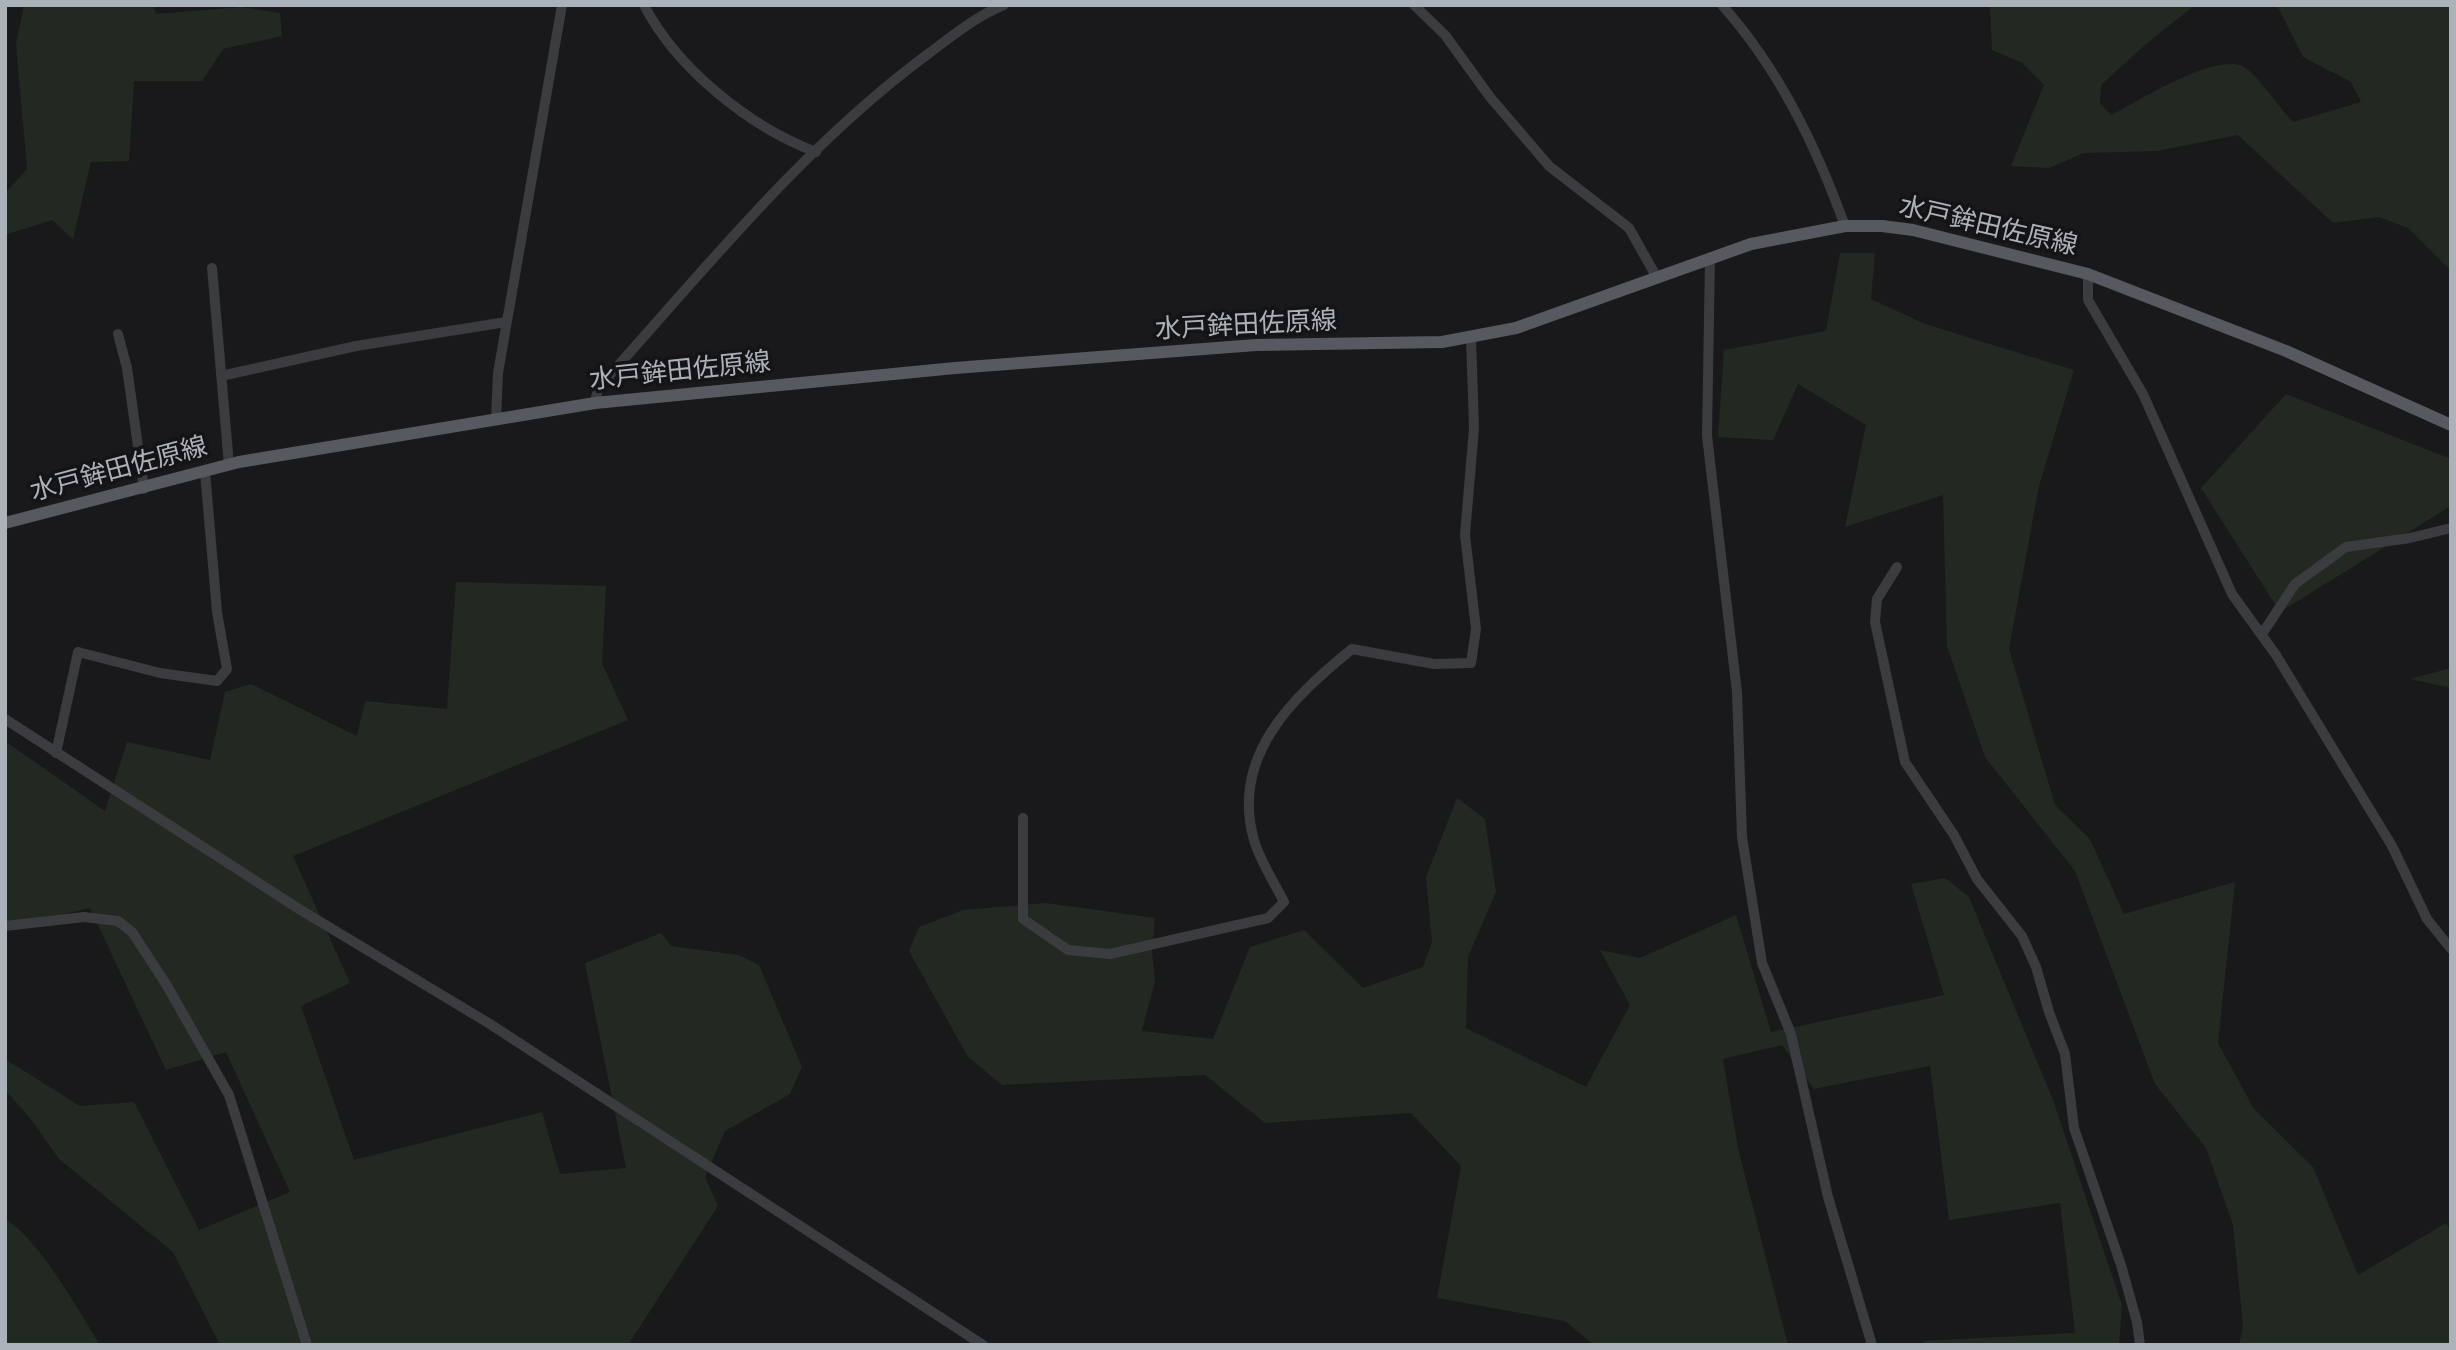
<!DOCTYPE html>
<html>
<head>
<meta charset="utf-8">
<style>
  body { margin:0 }
  #map { position:relative; width:2456px; height:1350px; overflow:hidden; background:#19191b; font-family:"Space Grotesk",sans-serif }
  canvas { display:block }
  .frame { position:absolute; inset:0; border:7px solid #acb2ba; pointer-events:none }
</style>
</head>
<body>
<div id="map">
<canvas width="2456" height="1350"></canvas>
<div class="frame"></div>
</div>
<script>
const c = document.querySelector('canvas').getContext('2d');
c.lineJoin = 'round';
function paint(path, color) {
  c.fillStyle = color;
  c.fill(path, 'evenodd');
}
function trace(path, color, width, dash) {
  c.strokeStyle = color;
  c.lineWidth = width;
  c.lineCap = dash ? 'butt' : 'round';
  c.setLineDash(dash || []);
  c.stroke(path);
}
function drawText(font, color, halo, rows, align = 'center') {
  c.font = font + ' "Space Grotesk","Noto Sans JP",sans-serif';
  c.lineWidth = 7;
  c.setLineDash([]);
  c.textBaseline = 'middle';
  c.strokeStyle = halo;
  c.fillStyle = color;
  for (const [text, x, y, turn = 0] of rows) {
    c.save();
    c.translate(x, y);
    c.rotate((+turn || 0) * Math.PI / 180);
    c.textAlign = isNaN(turn) ? turn : align;
    if (halo) c.strokeText(text, 0, 0);
    c.fillText(text, 0, 0);
    c.restore();
  }
}
paint(new Path2D(`
  M24 5H153L156 14 242 7 280 13 282 36 223 49 202 81H134L129 161 91 162 73 239 52 220 5 235V193L27 169 16 44Z
  M1990 5H2195L2147 43 2101 85 2100 104 2112 115C2139 100 2213 54 2242 66 2256 72 2281 110 2293 122L2361 102 2351 82 2303 57 2277 5H2451V271L2408 228 2379 217 2333 223 2238 135 2157 151 2084 153 2049 168 2011 166 2044 85 2022 63 1992 50Z
  M1840 253H1875L1871 299 1925 324 2074 370 2039 486 2009 649 2055 805 2090 839 2124 914 2235 882 2218 1043 2254 1109 2313 1167 2358 1275 2446 1223 2451 1232V1345H2239L2243 1326 2233 1225 2206 1148 2155 1084 2075 871 1985 757 1947 646 1943 495 1845 527 1866 425 1798 384 1773 440 1718 437 1724 350 1826 331Z
  M2286 394 2451 459V506L2280 612 2201 488Z
  M456 582 606 586 602 663 628 720 293 856 350 983 301 1006 354 1160 542 1112 560 1174 626 1168 585 963 661 933 671 946 739 955 759 965 802 1067 790 1094 725 1131 705 1177 718 1206 628 1345H220L173 1252 59 1159 30 1118 5 1090V1059L80 1106 134 1102 199 1230 290 1192 226 1052 166 1070 90 908 5 928V741L105 811 127 742 210 760 225 692 251 684 357 736 365 701 447 709Z
  M2451 668V688L2410 679Z
  M1457 798 1485 819 1496 892 1468 957 1466 1028 1586 1087 1630 1005 1600 950 1640 958 1736 915 1771 1032 1944 995 1911 884 1945 878 1969 897 2053 1100 2122 1305 2119 1345H1925L1923 1341 2075 1333 2060 1203 1949 1220 1930 1066 1814 1089 1782 1045 1723 1059 1738 1148 1788 1345H1594L1565 1321 1437 1298 1461 1166 1411 1113 1265 1123 1205 1075 1002 1085 968 1057 909 951 919 927 963 910 1046 903 1155 918 1152 950 1155 981 1142 1031 1213 1039 1250 947 1304 930 1363 988 1423 967 1432 942 1426 877Z
  M5 1218C43 1245 75 1305 100 1345H5Z`), '#212921');
trace(new Path2D(`
  M644 5C677 69 750 127 816 152
  M1414 5 1445 35 1490 97 1549 166 1629 228 1656 276
  M1722 5C1779 69 1816 146 1845 226
  M1710 258 1707 436 1737 692 1742 837 1762 963 1791 1034 1828 1197 1872 1345
  M212 268 229 465
  M2088 274V300L2143 394 2232 594 2276 655 2392 846 2427 919 2451 949
  M118 334 127 368 144 489
  M221 376 356 346 506 322
  M595 403 598 388C702 273 802 147 928 54 951 37 976 16 1004 5
  M496 419 498 373 562 5
  M1897 567 1877 599 1875 622 1905 762 1954 835 1977 879 2022 936 2036 967 2049 1012 2065 1054 2074 1128 2121 1265 2137 1322 2140 1345
  M2262 634 2295 584 2346 547 2410 538 2451 528
  M5 719 299 909 490 1024 983 1345
  M56 753 78 652 160 673 217 681 227 669 217 612 205 472
  M1023 818V919L1068 950 1110 954 1268 918 1284 902C1274 882 1260 861 1254 840 1230 756 1293 697 1352 649L1434 664 1471 663 1476 629 1465 535 1474 428 1471 338
  M5 926 84 917 118 921 132 932 166 984 229 1095 307 1345`), '#3a3c40', 10);
trace(new Path2D(`
  M5 523 239 462 595 403 955 368 1256 345 1442 342 1516 328 1751 244 1845 226H1882L1913 230 2088 274 2286 351 2451 425`), '#56595f', 12);
drawText('26px', '#acb2ba', '#141416', [
  ["水戸鉾田佐原線",1988,227,13],
  ["水戸鉾田佐原線",1246,326,-3],
  ["水戸鉾田佐原線",680,372,-6],
  ["水戸鉾田佐原線",119,470,-15]
]);
</script>
</body>
</html>
